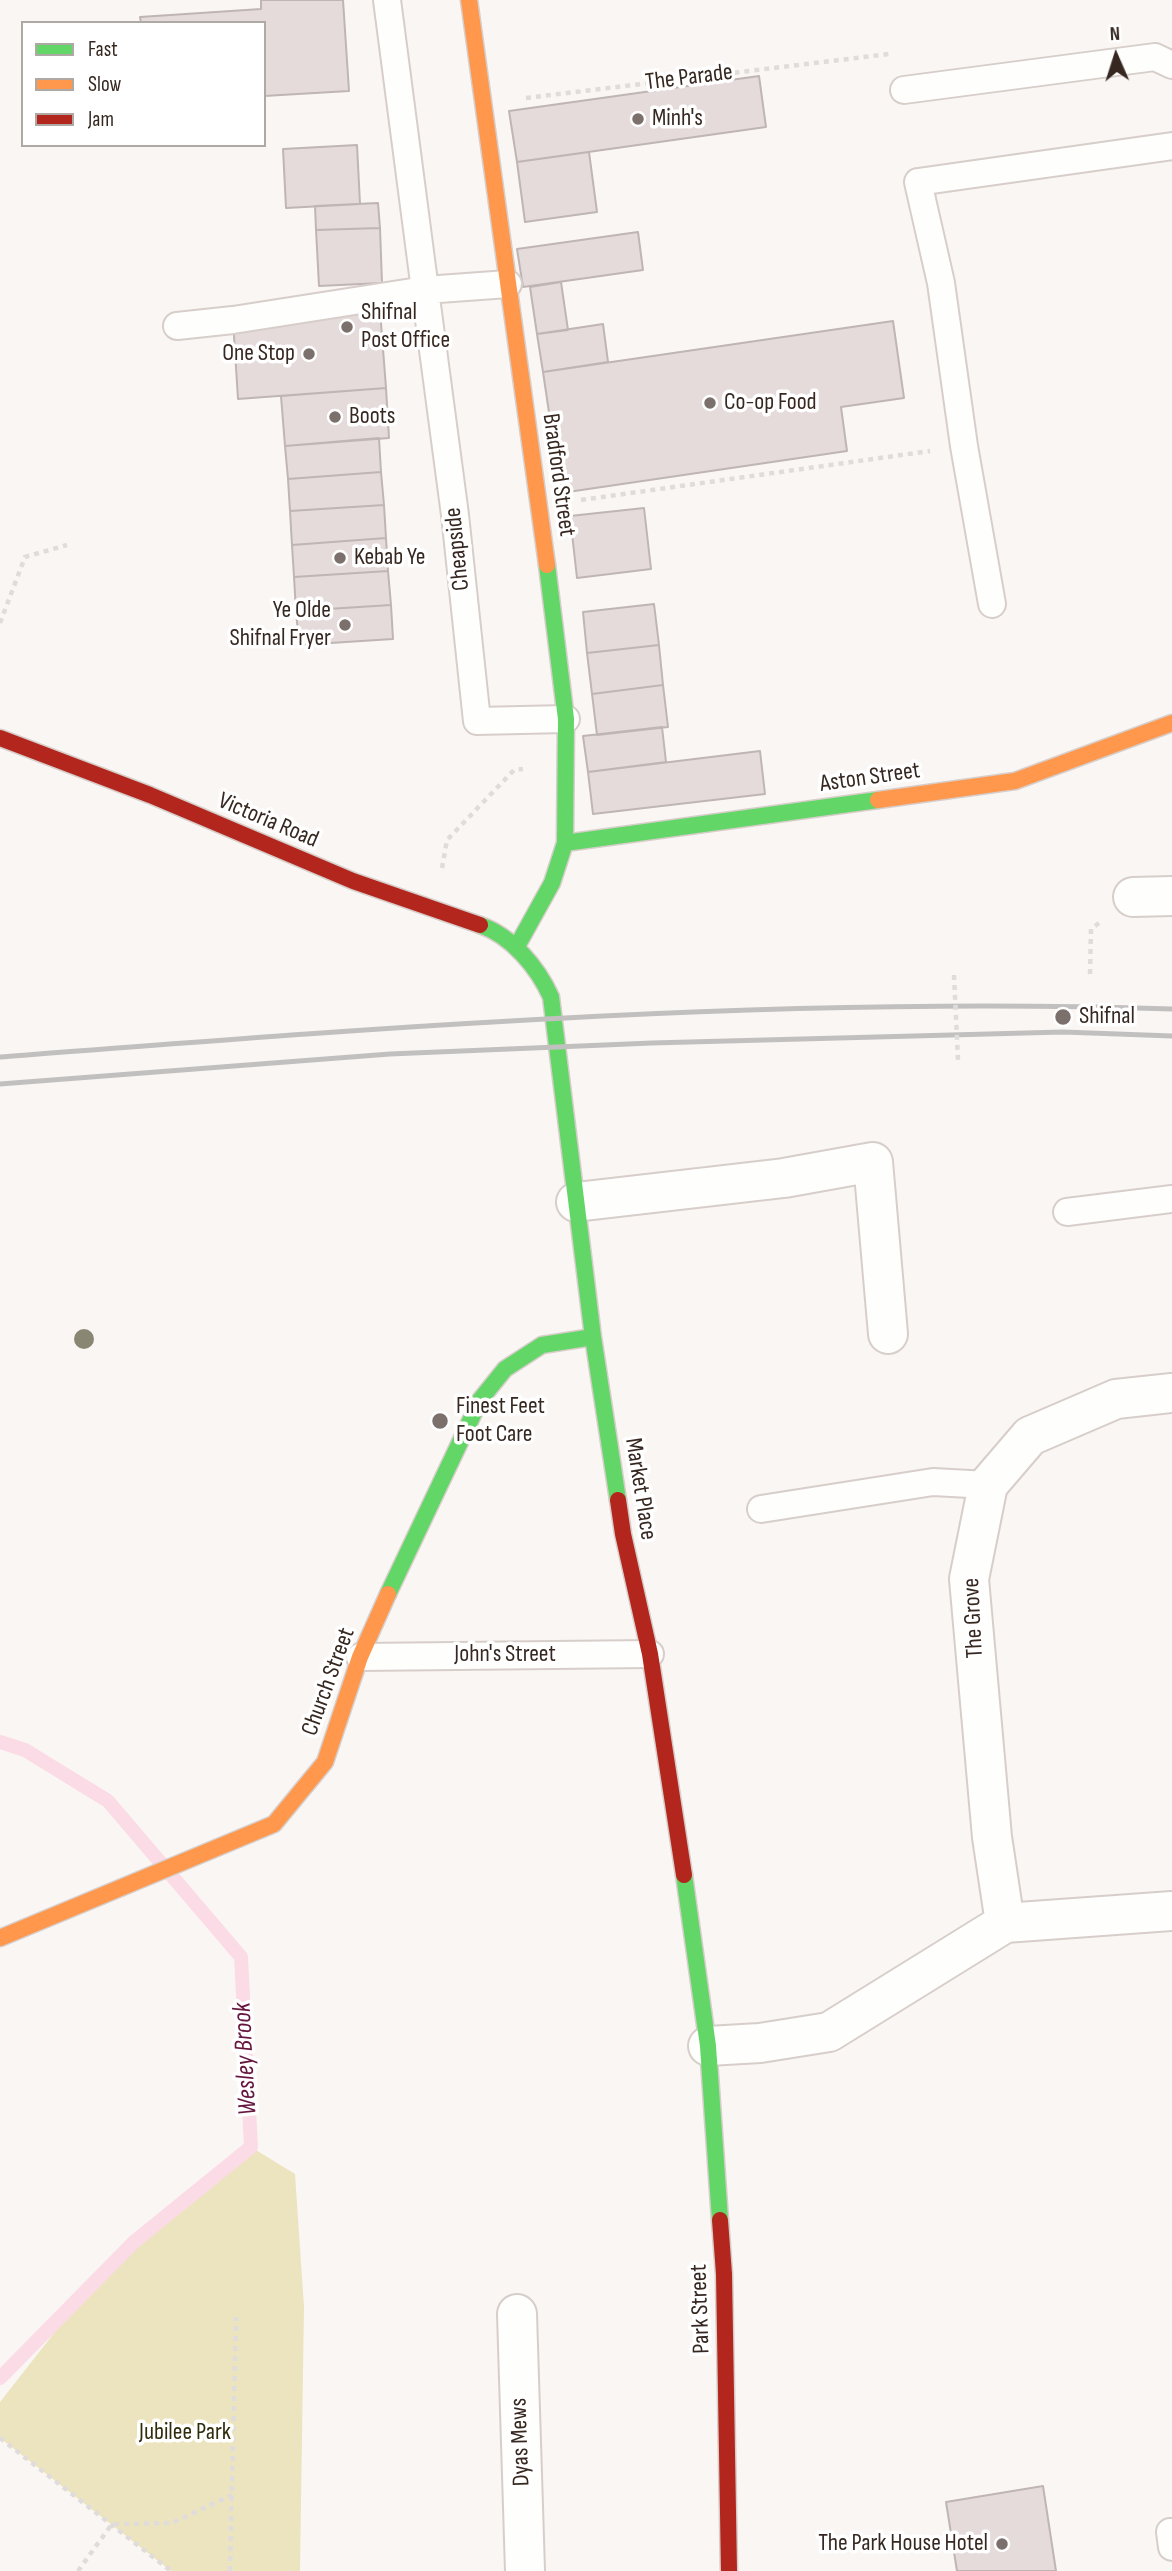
<!DOCTYPE html>
<html>
<head>
<meta charset="utf-8">
<style>
  body { margin:0 }
  #map { position:relative; width:1172px; height:2571px; overflow:hidden; background:#faf6f4; font-family:"Sofia Sans Condensed",sans-serif }
  canvas { display:block }
  .legend { position:absolute; left:21px; top:21px; width:245px; height:126px; box-sizing:border-box; background:#fff; border:2px solid #afa9a6; margin:0; padding:9px 12px; list-style:none; font-size:21px; color:#362821 }
  .legend li { display:flex; align-items:center; gap:14px; height:35px }
  .legend b { width:35px; border:2px solid #afa9a6 }
  .north { position:absolute; left:1081px; top:21px; width:70px; height:70px; -webkit-text-stroke:5px #fff; paint-order:stroke; rotate:357deg; font-size:19px; font-weight:700; line-height:28px; text-align:center; color:#362821 }
  .north::after { content:''; display:block; margin:auto; width:24px; height:32px; background:#362821; clip-path:polygon(50% 0,100% 100%,50% 72%,0 100%) }
</style>
</head>
<body>
<div id="map">
<canvas width="1172" height="2571"></canvas>
<ul class="legend">
<li><b style="height:9px;background:#63d668"></b>Fast</li>
<li><b style="height:9px;background:#ff974d"></b>Slow</li>
<li><b style="height:9px;background:#b3261e"></b>Jam</li>
</ul>
<div class="north">N</div>
</div>
<script>
const c = document.querySelector('canvas').getContext('2d');
c.lineJoin = 'round';
function paint(path, color) {
  c.fillStyle = color;
  c.fill(path, 'evenodd');
}
function trace(path, color, width, dash) {
  c.strokeStyle = color;
  c.lineWidth = width;
  c.lineCap = dash ? 'butt' : 'round';
  c.setLineDash(dash || []);
  c.stroke(path);
}
function drawText(font, color, halo, rows, align = 'center') {
  c.font = font + ' "Sofia Sans Condensed",sans-serif';
  c.lineWidth = 7;
  c.setLineDash([]);
  c.textBaseline = 'middle';
  c.strokeStyle = halo;
  c.fillStyle = color;
  for (const [text, x, y, turn = 0] of rows) {
    c.save();
    c.translate(x, y);
    c.rotate((+turn || 0) * Math.PI / 180);
    c.textAlign = isNaN(turn) ? turn : align;
    if (halo) c.strokeText(text, 0, 0);
    c.fillText(text, 0, 0);
    c.restore();
  }
}
paint(new Path2D(`
  M251 2147 295 2174 304 2307 300 2571H171L0 2438V2402L94 2282Z`), '#ece4bf');
trace(new Path2D(`
  M0 1742 25 1750 108 1801 241 1957 251 2147 134 2242 0 2378`), '#fbdbe5', 14);
const building = new Path2D(`
  M261 0H343L349 91 264 96V23H141L140 17 261 9Z
  M759 76 766 127 517 162 509 111Z
  M357 145 360 204 286 208 283 149Z
  M589 152 597 212 525 222 517 162Z
  M378 203 380 228 316 230 315 206Z
  M380 228 382 283 319 286 316 230Z
  M638 232 643 270 523 287 517 249Z
  M561 282 568 330 537 334 530 287Z
  M380 310 386 388 238 399 233 320Z
  M893 321 904 398 841 407 847 451 561 493 543 372Z
  M603 324 608 362 543 372 537 334Z
  M386 388 389 438 285 446 281 396Z
  M379 438 381 472 288 479 285 446Z
  M381 472 384 505 290 511 288 479Z
  M384 505 386 538 292 545 290 511Z
  M644 508 651 569 577 578 570 516Z
  M386 538 388 571 294 577 292 545Z
  M388 571 391 605 296 611 294 577Z
  M654 604 659 645 587 653 583 612Z
  M391 605 393 639 299 645 296 611Z
  M659 645 663 685 592 694 587 653Z
  M663 685 668 727 597 735 592 694Z
  M662 727 666 762 588 772 583 736Z
  M760 751 765 794 593 814 588 772Z
  M1043 2486 1056 2571H957L946 2502Z`);
paint(building, '#e6dbdb');
trace(building, '#bfb5b4', 2);
const lane = new Path2D(`
  M387 0 425 290 508 284
  M904 90 1155 57 1172 65
  M177 326 233 320 425 290 455 515 477 721 566 719
  M992 604 964 446 941 283 918 182 1172 146
  M1067 1212 1172 1199
  M761 1509 933 1482 988 1485
  M360 1657 650 1654
  M1172 2532H1170L1172 2547`);
const street = new Path2D(`
  M1133 897 1172 896
  M576 1202 784 1178 873 1162 888 1334
  M1005 1923 992 1837 969 1579 988 1485 1030 1436 1116 1399 1172 1393
  M708 2046 760 2043 829 2032 1005 1923 1172 1911
  M517 2314 525 2571`);
const fast = new Path2D(`
  M565 843 878 800
  M480 925C512 936 538 968 551 997L593 1337 618 1500
  M516 948 552 883 565 843 566 719 547 565
  M388 1594 480 1400 505 1369 542 1345 593 1337
  M684 1875 708 2046 720 2220`);
const slow = new Path2D(`
  M469 0 547 565
  M878 800 1015 781 1172 723
  M0 1938 274 1824 325 1762 360 1657 388 1594`);
const jam = new Path2D(`
  M0 738 150 795 353 881 480 925
  M618 1500 623 1534 650 1654 684 1875
  M720 2220 724 2274 729 2571`);
trace(lane, '#d7ceca', 30);
trace(street, '#d7ceca', 42);
trace(fast, '#d7ceca', 19);
trace(slow, '#d7ceca', 19);
trace(jam, '#d7ceca', 19);
trace(new Path2D(`
  M526 98 889 54
  M581 500 930 451
  M0 623 25 557 67 545
  M442 868 447 840 514 770 523 769
  M1090 974 1091 929 1099 923
  M0 2438 171 2571
  M78 2571 112 2524 172 2523 232 2495
  M230 2571 236 2317`), '#dfdcdb', 4.5, [5, 5]);
trace(lane, '#fefefd', 26);
trace(street, '#fefefd', 38);
trace(fast, '#63d668', 16);
trace(slow, '#ff974d', 16);
trace(jam, '#b3261e', 16);
trace(new Path2D(`
  M0 1057C390 1027 781 996 1172 1009
  M0 1084 390 1054 652 1043 1063 1032 1172 1036`), '#c2c0bf', 5);
trace(new Path2D(`
  M954 975 958 1060`), '#dfdcdb', 4.5, [5, 5]);
c.fillStyle = '#8a8674';
for (const [x, y] of [
  [84,1339]
]) {
  c.beginPath();
  c.arc(x, y, 10, 0, 2 * Math.PI);
  c.fill();
}
for (const [x, y, r, color] of [
  [638,119,7,"#7b706b"],
  [347,327,7,"#7b706b"],
  [309,354,7,"#7b706b"],
  [710,403,7,"#7b706b"],
  [335,417,7,"#7b706b"],
  [340,558,7,"#7b706b"],
  [345,625,7,"#7b706b"],
  [1063,1017,9,"#7b706b"],
  [440,1421,9,"#7b706b"],
  [1002,2544,7,"#7b706b"]
]) {
  const dot = new Path2D();
  dot.arc(x, y, r, 0, 2 * Math.PI);
  c.fillStyle = color;
  c.fill(dot);
  trace(dot, '#fff', 2.5);
}
drawText('24px', '#362821', '#fff', [
  ["The Parade",689,78,-7],
  ["Bradford Street",558,475,82],
  ["Cheapside",458,549,-96],
  ["Aston Street",870,778,-8],
  ["Victoria Road",268,821,23],
  ["Market Place",640,1489,81],
  ["The Grove",974,1618,-93],
  ["John's Street",505,1655],
  ["Church Street",329,1682,-70],
  ["Park Street",701,2309,-92],
  ["Dyas Mews",521,2442,-92]
]);
drawText('24px', '#362821', '#fff', [
  ["Minh's",652,119],
  ["Shifnal",361,313],
  ["Post Office",361,341],
  ["One Stop",295,354,"right"],
  ["Co-op Food",724,403],
  ["Boots",349,417],
  ["Kebab Ye",354,558],
  ["Ye Olde",331,611,"right"],
  ["Shifnal Fryer",331,639,"right"],
  ["Shifnal",1079,1017],
  ["Finest Feet",456,1407],
  ["Foot Care",456,1435],
  ["The Park House Hotel",988,2544,"right"]
], 'left');
drawText('24px', '#2f2b0b', '#fff', [
  ["Jubilee Park",185,2433]
]);
drawText('italic 26px', '#66153e', '#fff', [
  ["Wesley Brook",246,2059,-93]
]);
</script>
</body>
</html>
